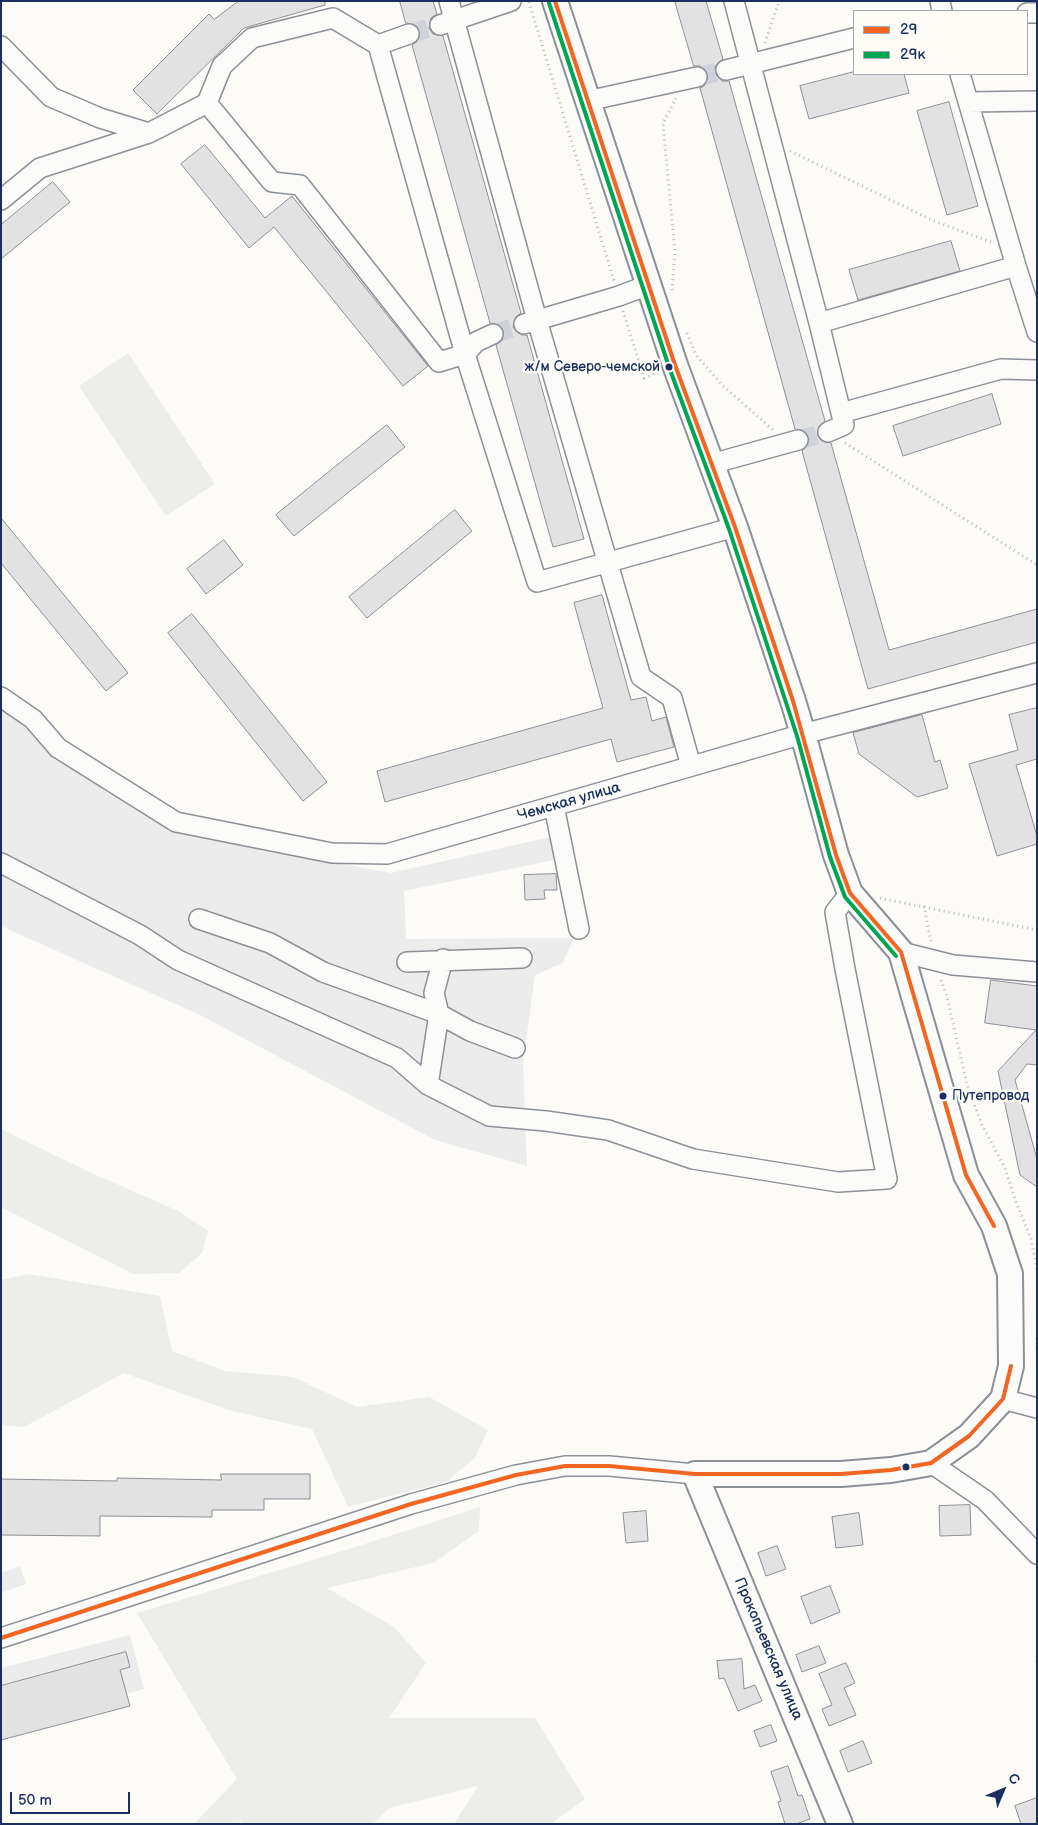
<!DOCTYPE html>
<html>
<head>
<meta charset="utf-8">
<style>
  body { margin:0 }
  #map { position:relative; width:1038px; height:1825px; overflow:hidden; background:#fcfbf8; font-family:"Balsamiq Sans",sans-serif }
  canvas { display:block }
  .frame { position:absolute; inset:0; border:2px solid #1b2f5e; pointer-events:none }
  .legend { position:absolute; left:853px; top:10px; width:175px; height:65px; box-sizing:border-box; background:#fdfcf7; border:1px solid #a3aaba; margin:0; padding:6px 9px; list-style:none; font-size:15px; color:#1b2f5e }
  .legend li { display:flex; align-items:center; gap:10px; height:25px }
  .legend b { width:25px; border:1px solid #a3aaba }
  .north { position:absolute; left:978px; top:1765px; width:50px; height:50px; -webkit-text-stroke:4px #fdfcf7; paint-order:stroke; rotate:45deg; font-size:14px; font-weight:700; line-height:20px; text-align:center; color:#1b2f5e }
  .north::after { content:''; display:block; margin:auto; width:18px; height:22px; background:#1b2f5e; clip-path:polygon(50% 0,100% 100%,50% 72%,0 100%) }
  .scale { position:absolute; left:10px; top:1792px; width:120px; height:22px; box-sizing:border-box; border:2px solid #1b2f5e; border-top:0; padding-left:6px; font-size:15px; line-height:18px; white-space:nowrap; color:#1b2f5e; -webkit-text-stroke:4px #fdfcf7; paint-order:stroke }
</style>
</head>
<body>
<div id="map">
<canvas width="1038" height="1825"></canvas>
<div class="frame"></div>
<ul class="legend">
<li><b style="height:6px;background:#f26522"></b>29</li>
<li><b style="height:6px;background:#00a651"></b>29к</li>
</ul>
<div class="north">С</div>
<div class="scale">50 m</div>
</div>
<script>
const c = document.querySelector('canvas').getContext('2d');
c.lineJoin = 'round';
function paint(path, color) {
  c.fillStyle = color;
  c.fill(path, 'evenodd');
}
function trace(path, color, width, dash) {
  c.strokeStyle = color;
  c.lineWidth = width;
  c.lineCap = dash ? 'butt' : 'round';
  c.setLineDash(dash || []);
  c.stroke(path);
}
function drawText(font, color, halo, rows, align = 'center') {
  c.font = font + ' "Balsamiq Sans",sans-serif';
  c.lineWidth = 4.5;
  c.setLineDash([]);
  c.textBaseline = 'middle';
  c.strokeStyle = halo;
  c.fillStyle = color;
  for (const [text, x, y, turn = 0] of rows) {
    c.save();
    c.translate(x, y);
    c.rotate((+turn || 0) * Math.PI / 180);
    c.textAlign = isNaN(turn) ? turn : align;
    if (halo) c.strokeText(text, 0, 0);
    c.fillText(text, 0, 0);
    c.restore();
  }
}
paint(new Path2D(`
  M1 707 118 797 186 835 391 873 555 836 559 859 404 891 406 939 574 938 563 963 535 975 523 1062 527 1166 435 1140 200 1015 1 926Z
  M20 1566 26 1584 1 1593V1573Z
  M130 1635 144 1689 98 1702 1 1735V1668Z`), '#ebeceb');
paint(new Path2D(`
  M128 353 215 484 166 516 79 386Z
  M1 1129 87 1171 178 1211 208 1231 202 1253 179 1273 133 1274 1 1207Z
  M29 1274 160 1296 172 1351 225 1371 293 1377 357 1407 429 1397 488 1430 475 1458 446 1482 348 1507 312 1429 232 1411 124 1373 24 1427 1 1425V1280Z
  M480 1507 479 1531 433 1563 327 1588 394 1627 426 1663 389 1718H535L585 1799 551 1824H454L478 1786 389 1808 373 1824H246L240 1821 238 1824H194L237 1779 137 1613 349 1549Z`), '#ededec');
const building = new Path2D(`
  M239 1H325V5L244 28 157 114 133 90 209 14 214 19Z
  M400 1H433L437 14 431 18 429 28 433 34 443 36 521 313 516 317 513 327 517 332 522 335H527L584 539 553 547 496 345 502 340 503 330 499 325 490 323 412 45 418 41 420 31 416 25 406 23Z
  M675 1H706L723 59 715 66V73L722 81H729L825 421 819 426 818 436 822 441 831 443 889 650 1037 609V642L868 689 802 451 809 443V437L806 432 795 429 700 88 704 86 708 81V74L701 66H694Z
  M854 72V74H904L909 93 809 119 800 86Z
  M949 102 978 206 947 215 917 111Z
  M205 145 265 218 292 196 428 366 403 386 274 227 249 248 181 164Z
  M53 182 70 202 1 259V225Z
  M951 241 960 271 858 300 849 270Z
  M992 394 1001 424 903 456 893 426Z
  M387 425 405 447 294 536 276 515Z
  M455 510 472 531 367 618 349 597Z
  M1 518 128 673 106 691 1 563Z
  M224 540 243 565 206 594 187 569Z
  M602 595 631 700 646 697 652 721 666 717 674 747 617 762 611 739 385 802 377 771 603 708 574 603Z
  M192 614 327 782 303 801 168 633Z
  M1037 708V759L1016 765 1037 836V844L997 856 969 764 1018 750 1009 715Z
  M922 715 935 762 940 760 948 788 917 797 859 754 853 733Z
  M556 874 557 890H544L545 899 525 900 524 875Z
  M991 980 1037 986V1065L1027 1064 1015 1080 1037 1159V1187L1020 1175 998 1071 1036 1030 985 1023Z
  M221 1474H310V1499H264V1510H212V1517L100 1516V1536L1 1535V1479L117 1481V1478L221 1480Z
  M970 1505 971 1535 940 1536 939 1506Z
  M646 1511 648 1541 626 1543 623 1513Z
  M859 1513 863 1545 836 1548 832 1517Z
  M777 1546 786 1569 766 1576 758 1553Z
  M830 1586 840 1612 811 1624 801 1597Z
  M819 1646 826 1663 802 1672 796 1655Z
  M126 1652 130 1667 120 1670 130 1706 1 1740V1686Z
  M742 1659 744 1689 755 1685 762 1701 738 1711 724 1678 719 1679 717 1661Z
  M846 1663 855 1683 844 1688 856 1715 829 1726 822 1709 832 1705 819 1674Z
  M771 1725 777 1741 760 1747 754 1731Z
  M863 1741 872 1763 848 1772 840 1751Z
  M788 1766 798 1796 802 1795 810 1819 796 1824H785L778 1802 781 1801 771 1772Z
  M1037 1798V1824H1021L1015 1806Z`);
paint(building, '#e2e2e2');
trace(building, '#8c9097', 1);
trace(new Path2D(`
  M409 34 440 25
  M697 77 726 70
  M493 334 524 324
  M798 440 828 432`), '#cfd2d9', 19, [19, 9]);
const minor = new Path2D(`
  M449 1 537 320 641 677 672 698 691 766
  M734 1 819 323 844 425 828 432
  M940 1 942 11
  M1027 13H1037
  M440 25 511 1
  M409 34 378 45 465 354 537 582 735 527
  M1 46 51 97 100 118 149 133 207 103 222 66 252 38 333 18 378 45
  M726 70 854 38
  M960 74 1016 266 1037 332
  M587 101 697 77
  M968 102 1037 101
  M207 103 272 182 300 185 439 362 465 354 476 342 493 334
  M1 200 40 168 149 133
  M819 323 1016 266
  M524 324 619 296 648 285
  M841 413 1001 369 1037 370
  M711 464 798 440
  M1 697 33 719 58 748 176 822 332 853 387 854 803 734 1037 673
  M554 806 579 929
  M1 863 140 935 178 960 397 1058 428 1085 489 1116 546 1121 608 1130 693 1159 838 1182 887 1179 845 969 835 912 850 893
  M199 919 270 943 323 972 439 1014 470 1031 515 1048
  M901 952 953 965 1037 972
  M407 962 522 958
  M428 1085 439 1014 434 993 443 959
  M1003 1399 1037 1408
  M931 1463 985 1500 1037 1554
  M1 1638 411 1504 516 1475 565 1466H609L695 1474`);
const major = new Path2D(`
  M555 1 675 365 735 527 793 701 803 734 836 855 850 893 901 952 966 1175 994 1226 1010 1274 1011 1366 1003 1399 969 1436 931 1463 891 1470 841 1474H695L840 1824`);
trace(minor, '#8c9097', 22);
trace(major, '#8c9097', 28);
trace(new Path2D(`
  M529 2 614 281
  M765 43 779 1
  M790 151 934 221 991 242
  M672 290 675 253 663 123 676 98
  M623 311 644 378 659 372
  M687 333 696 355 722 385 773 430
  M845 443 1037 565
  M880 898 1037 930
  M924 906 931 942
  M941 980 947 997 967 1085 982 1125 1005 1168 1016 1202 1031 1239 1037 1269
  M1037 1338V1353
  M1037 1661V1664`), '#b6b9bd', 3, [1, 4]);
trace(minor, '#fbfbf9', 19);
trace(major, '#fbfbf9', 24);
trace(new Path2D(`
  M555 1 675 365 735 527 793 701 836 855 850 893 901 952 966 1175 994 1226
  M1 1638 411 1504 516 1475 565 1466H609L695 1474H841L891 1470 931 1463 969 1436 1003 1399 1011 1366`), '#f26522', 4);
trace(new Path2D(`
  M549 3 669 367 729 529 797 736 830 857 845 897 896 956`), '#00a651', 4);
for (const [x, y, r, color] of [
  [669,367,4.5,"#1b2f5e"],
  [943,1096,4.5,"#1b2f5e"],
  [906,1467,4.5,"#1b2f5e"]
]) {
  const dot = new Path2D();
  dot.arc(x, y, r, 0, 2 * Math.PI);
  c.fillStyle = color;
  c.fill(dot);
  trace(dot, '#fdfcf7', 2);
}
drawText('14px', '#1b2f5e', '#fdfcf7', [
  ["ж/м Северо-чемской",660,367],
  ["Путепровод",952,1096,"left"]
], 'right');
drawText('15px', '#1b2f5e', '#fdfcf7', [
  ["Чемская улица",569,802,-16],
  ["Прокопьевская улица",768,1649,67]
]);
</script>
</body>
</html>
